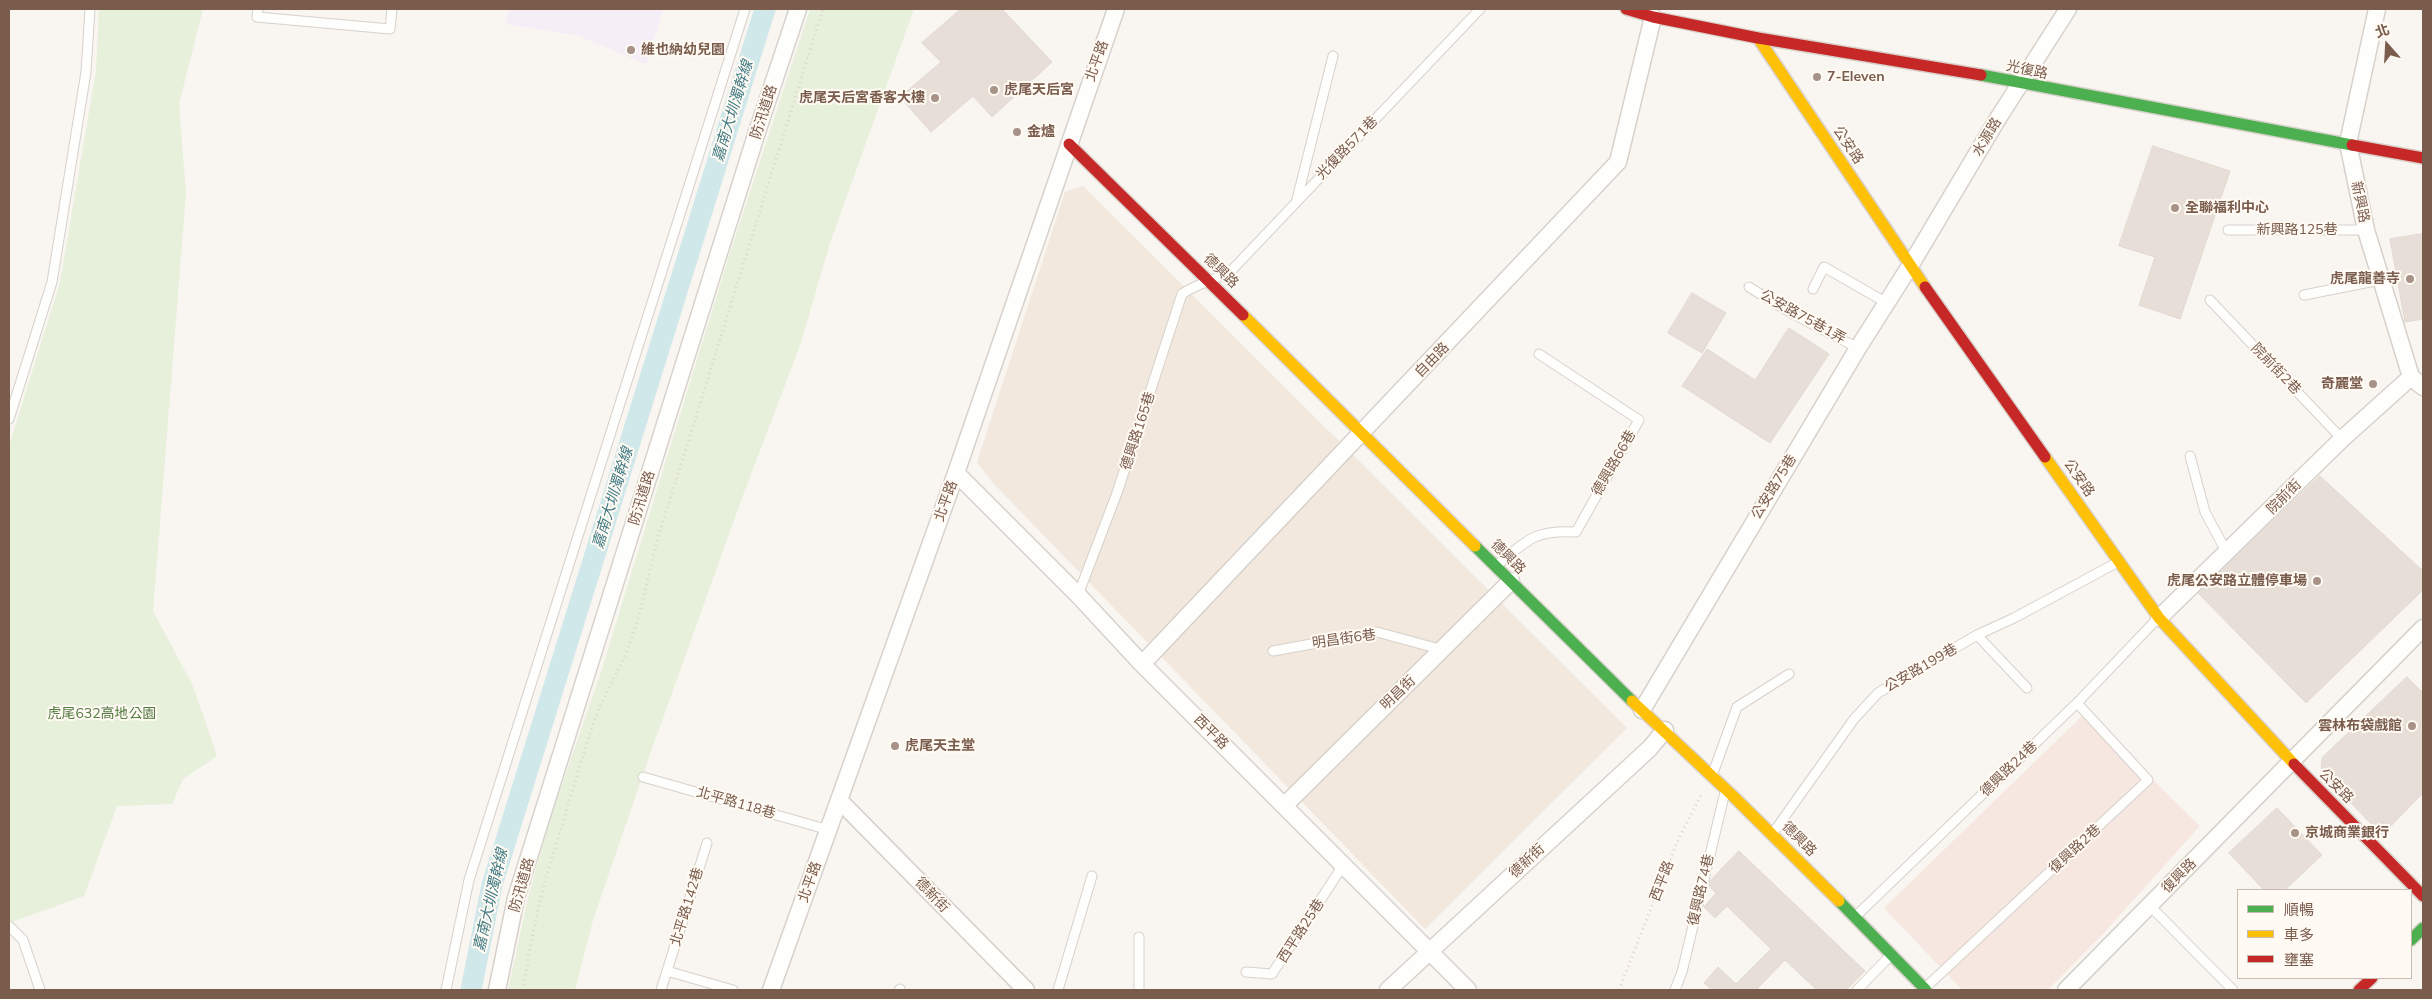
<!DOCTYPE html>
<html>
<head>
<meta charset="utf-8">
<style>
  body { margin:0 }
  #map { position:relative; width:2432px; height:999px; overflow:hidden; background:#f9f5f0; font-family:Mulish,"Noto Sans TC",sans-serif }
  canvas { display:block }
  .frame { position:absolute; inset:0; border:10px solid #7a5c4d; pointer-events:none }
  .legend { position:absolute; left:2237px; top:889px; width:175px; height:90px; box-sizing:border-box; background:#fffaf3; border:1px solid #cabbb1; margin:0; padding:6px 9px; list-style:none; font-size:15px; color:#7a5c4d }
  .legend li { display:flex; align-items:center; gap:10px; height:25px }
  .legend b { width:25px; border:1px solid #cabbb1 }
  .north { position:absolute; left:2362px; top:20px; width:50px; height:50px; -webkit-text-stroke:4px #fffaf3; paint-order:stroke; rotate:341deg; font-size:14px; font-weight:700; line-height:20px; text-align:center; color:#7a5c4d }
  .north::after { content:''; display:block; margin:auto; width:18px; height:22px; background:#7a5c4d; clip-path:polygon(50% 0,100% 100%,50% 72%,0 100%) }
</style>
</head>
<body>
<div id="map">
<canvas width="2432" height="999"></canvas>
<div class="frame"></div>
<ul class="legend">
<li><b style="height:6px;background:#4caf50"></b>順暢</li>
<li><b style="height:6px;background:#ffc107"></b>車多</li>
<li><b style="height:6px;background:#c62828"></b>壅塞</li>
</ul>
<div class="north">北</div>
</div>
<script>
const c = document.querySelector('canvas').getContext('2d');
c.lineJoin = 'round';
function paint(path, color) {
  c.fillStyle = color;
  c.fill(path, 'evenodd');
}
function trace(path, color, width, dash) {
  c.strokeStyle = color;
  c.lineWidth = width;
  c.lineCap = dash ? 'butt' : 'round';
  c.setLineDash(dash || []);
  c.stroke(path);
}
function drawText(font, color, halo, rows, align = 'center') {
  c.font = font + ' Mulish,"Noto Sans TC",sans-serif';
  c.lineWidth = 4;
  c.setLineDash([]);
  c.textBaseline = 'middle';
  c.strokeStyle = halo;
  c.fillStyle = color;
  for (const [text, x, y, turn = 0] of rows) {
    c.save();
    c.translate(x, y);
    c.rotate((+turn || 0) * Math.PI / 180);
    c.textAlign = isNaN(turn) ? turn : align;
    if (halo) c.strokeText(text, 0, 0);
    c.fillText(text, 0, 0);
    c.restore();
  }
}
paint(new Path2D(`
  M1083 186 1627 728 1425 929 992 482 977 462 1065 192Z`), '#f2e8de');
paint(new Path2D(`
  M2085 713 2200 826 2102 935 2048 990H1962L1884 908Z`), '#f6e8e1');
paint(new Path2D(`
  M510 9H664L646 64 579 36 505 24Z`), '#f6eef6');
paint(new Path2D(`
  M99 9H203L179 104 186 193 153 611 193 686 217 756 183 779 172 804 117 806 84 896 12 922 9 918V446L60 282 96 71Z
  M810 9H914L829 246 801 343 742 498 649 757 593 920 575 990H508L528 898 549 822 600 675 728 259Z`), '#e7f0db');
trace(new Path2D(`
  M471 990 492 885 765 9`), '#d0e8ea', 21);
const building = new Path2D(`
  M961 9H1002L1052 62 992 117 973 96 931 132 900 97 941 62 922 43Z
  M2153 146 2230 171 2180 319 2139 305 2155 257 2119 246Z
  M2423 234V319L2405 322 2390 239Z
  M1692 293 1726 313 1702 353 1668 333Z
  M1789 328 1829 354 1770 443 1682 386 1707 349 1755 380Z
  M2320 476 2423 571V590L2306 703 2198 593Z
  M2407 677 2423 693V793L2382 835 2321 772 2322 758Z
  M2277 808 2322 855 2285 890H2264L2229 853Z
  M1739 851 1865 971 1846 990H1817L1785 960 1756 990H1712L1704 983 1718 967 1736 984 1771 949 1727 906 1715 918 1704 907 1716 893 1709 886 1710 881Z`);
paint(building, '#e6ded7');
trace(building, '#e2d8d2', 1);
const lane = new Path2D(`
  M258 9 257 17 390 29 392 9
  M1297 199 1333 56
  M2228 230H2366
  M1749 287 1793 314 1858 348
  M1813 289 1824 267 1887 303
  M2304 295 2380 280
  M2210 300 2342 439
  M9 419 52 282 86 72 90 9
  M2190 456 2205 512 2227 553
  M1496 566C1528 540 1533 530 1576 532L1639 420 1539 354
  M1078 595 1117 493 1182 294C1196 284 1214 280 1230 272L1480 9
  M1977 635 2027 688
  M1273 651 1377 632 1443 650
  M1713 773 1737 707 1789 674
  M643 777 829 830
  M1773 833 1854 719 1878 693 1977 635 2014 618 2118 562
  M2150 906 2233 990
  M1856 916 2077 703 2158 618
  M9 926 23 940 40 990
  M667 971 733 990
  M1246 972 1272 974 1344 864
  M1925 988 2148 780 2077 703
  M446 990 469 880 745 9
  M661 990 707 843
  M899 990 900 989
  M1058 990 1092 876
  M1139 990V937
  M1675 990 1682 972 1725 792
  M1857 990 1891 955`);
const street = new Path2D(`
  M2377 9 2348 143 2366 230 2411 377 2423 387
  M956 473 1078 595 1142 664 1468 990
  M2159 618 2342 439 2411 377
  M1142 664 1618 162 1653 17
  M1642 710 1858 348 1910 266 1997 120 2068 9
  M839 800 1026 990
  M1285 805 1511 581
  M497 990 516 898 757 132 798 9
  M771 990 956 473 1116 9
  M1388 990 1650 748 1665 730
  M2066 990 2423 628`);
const fast = new Path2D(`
  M1981 75 2352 145
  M1475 546 1632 701
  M1839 901 1926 990
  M2411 940 2423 928`);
const slow = new Path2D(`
  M1758 38 1925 287
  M1243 315 1475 546
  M2045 457 2159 618 2294 764
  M1632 701 1735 798 1839 901`);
const jam = new Path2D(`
  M1626 9 1653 17 1758 38 1981 75
  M1069 144 1243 315
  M2352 145 2423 158
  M1925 287 2045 457
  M2294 764 2423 896
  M2359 990 2372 978`);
trace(lane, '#d7d1cb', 11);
trace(street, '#d7d1cb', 19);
trace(fast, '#d9d2cb', 14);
trace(slow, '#d9d2cb', 14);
trace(jam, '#d9d2cb', 14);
trace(new Path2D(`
  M523 990C527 967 530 943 536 919 544 880 557 843 568 805 578 773 586 742 598 711 609 684 626 660 634 631 645 599 650 563 660 531 715 357 768 183 823 9
  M1619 990 1677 842 1701 795`), '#dcd5d0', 3, [1, 4]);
trace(lane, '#fefefd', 9);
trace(street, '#fefefd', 16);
trace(fast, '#4caf50', 11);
trace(slow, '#ffc107', 11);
trace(jam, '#c62828', 11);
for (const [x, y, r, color] of [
  [631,50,5,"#a69286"],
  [1817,77,5,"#a69286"],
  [994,90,5,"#a69286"],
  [935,98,5,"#a69286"],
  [1017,132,5,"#a69286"],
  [2175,208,5,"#a69286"],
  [2410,279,5,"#a69286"],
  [2373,384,5,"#a69286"],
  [2317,581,5,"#a69286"],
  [2412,726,5,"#a69286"],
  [895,746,5,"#a69286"],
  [2295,833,5,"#a69286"]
]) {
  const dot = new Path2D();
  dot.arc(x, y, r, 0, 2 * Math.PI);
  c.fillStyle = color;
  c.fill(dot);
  trace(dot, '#fffaf3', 2);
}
drawText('bold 14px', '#7a5c4d', '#fffaf3', [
  ["維也納幼兒園",641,50],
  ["7-Eleven",1827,77],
  ["虎尾天后宮",1004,90],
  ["虎尾天后宮香客大樓",925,98,"right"],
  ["金爐",1027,132],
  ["全聯福利中心",2185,208],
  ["虎尾龍善寺",2400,279,"right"],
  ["奇麗堂",2363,384,"right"],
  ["虎尾公安路立體停車場",2307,581,"right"],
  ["雲林布袋戲館",2402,726,"right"],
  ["虎尾天主堂",905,746],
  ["京城商業銀行",2305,833]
], 'left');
drawText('14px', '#7a5c4d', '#fffaf3', [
  ["北平路",1097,61,-70],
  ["光復路",2027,70,12],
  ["防汛道路",764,112,-72],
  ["水源路",1987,137,-59],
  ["公安路",1848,145,56],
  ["光復路571巷",1347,148,-46],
  ["新興路",2360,202,78],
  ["新興路125巷",2297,230],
  ["德興路",1221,271,44],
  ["公安路75巷1弄",1803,317,29],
  ["自由路",1432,360,-46],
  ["院前街2巷",2276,369,46],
  ["德興路165巷",1138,431,-72],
  ["德興路66巷",1614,463,-60],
  ["公安路",2079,478,55],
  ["公安路75巷",1774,487,-59],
  ["院前街",2284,497,-45],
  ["防汛道路",642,498,-73],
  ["北平路",946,501,-70],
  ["德興路",1508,557,45],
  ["明昌街6巷",1344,639,-8],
  ["公安路199巷",1921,668,-30],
  ["明昌街",1398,693,-44],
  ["西平路",1211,732,45],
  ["德興路24巷",2009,769,-44],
  ["公安路",2336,786,45],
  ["北平路118巷",736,803,16],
  ["德興路",1799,839,45],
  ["復興路2巷",2075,849,-43],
  ["德新街",1527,861,-43],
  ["復興路",2179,876,-45],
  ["西平路",1662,881,-69],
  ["北平路",810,882,-70],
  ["防汛道路",522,885,-74],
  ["復興路74巷",1701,890,-77],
  ["德新街",932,895,46],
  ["北平路142巷",687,907,-73],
  ["西平路25巷",1301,931,-57]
]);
drawText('14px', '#537a41', '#fffaf3', [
  ["虎尾632高地公園",102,714]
]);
drawText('italic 15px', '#437c86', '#fffaf3', [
  ["嘉南大圳濁幹線",733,111,-73],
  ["嘉南大圳濁幹線",613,498,-73],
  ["嘉南大圳濁幹線",491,900,-77]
]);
</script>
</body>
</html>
